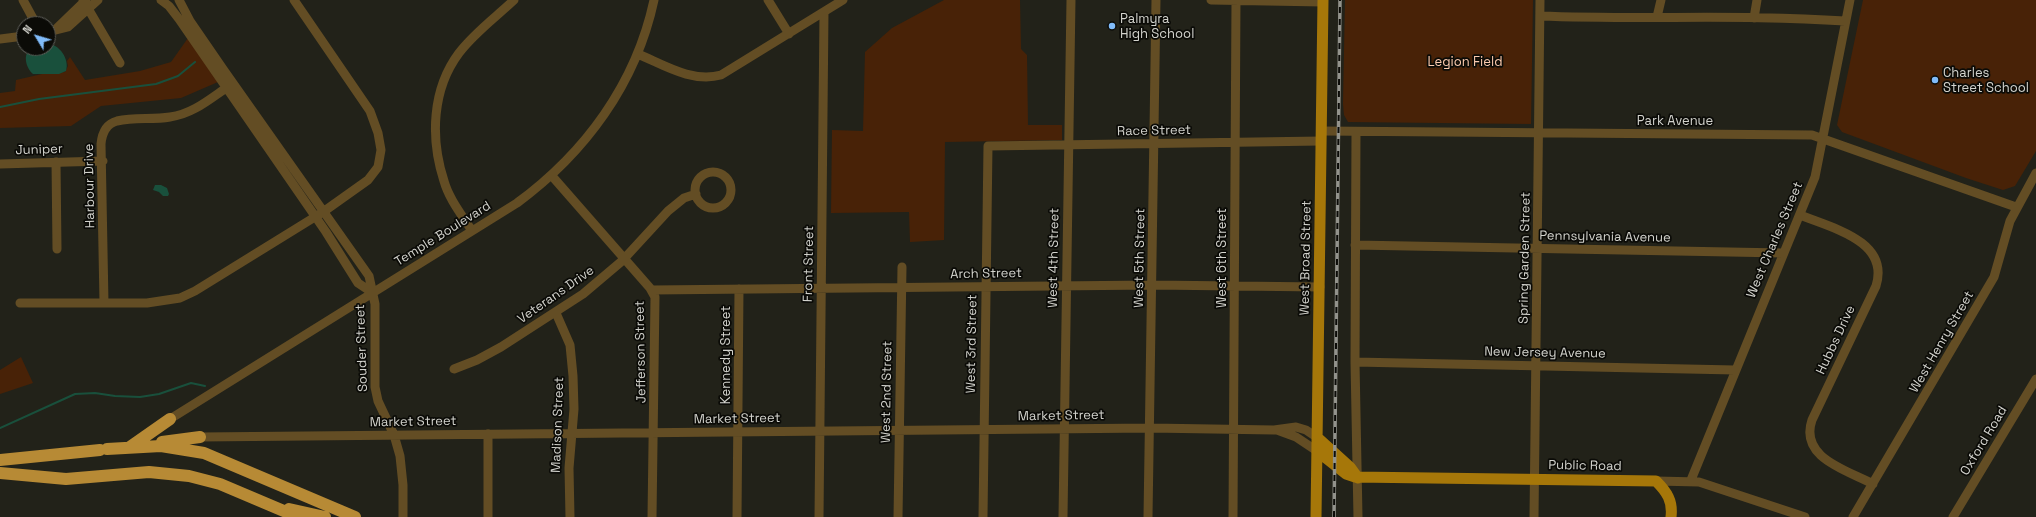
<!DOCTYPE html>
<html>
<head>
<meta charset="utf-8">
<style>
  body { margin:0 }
  #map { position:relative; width:2036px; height:517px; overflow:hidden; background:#222219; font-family:"Space Grotesk",sans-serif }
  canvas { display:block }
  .north { position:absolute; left:16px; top:16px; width:40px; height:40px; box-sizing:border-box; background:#0b0b07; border:1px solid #5b5b56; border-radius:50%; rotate:308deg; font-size:11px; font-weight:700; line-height:16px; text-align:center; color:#d3d3cd }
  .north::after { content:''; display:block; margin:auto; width:14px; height:18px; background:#81bcfa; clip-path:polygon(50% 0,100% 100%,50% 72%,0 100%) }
</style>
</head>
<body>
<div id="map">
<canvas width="2036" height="517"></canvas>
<div class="north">N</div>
</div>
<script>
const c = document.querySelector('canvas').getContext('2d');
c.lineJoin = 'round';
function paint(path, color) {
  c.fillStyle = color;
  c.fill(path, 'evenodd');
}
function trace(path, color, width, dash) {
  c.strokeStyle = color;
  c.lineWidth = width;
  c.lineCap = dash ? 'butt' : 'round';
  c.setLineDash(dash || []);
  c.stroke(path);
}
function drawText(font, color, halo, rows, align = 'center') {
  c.font = font + ' "Space Grotesk",sans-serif';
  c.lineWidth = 3.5;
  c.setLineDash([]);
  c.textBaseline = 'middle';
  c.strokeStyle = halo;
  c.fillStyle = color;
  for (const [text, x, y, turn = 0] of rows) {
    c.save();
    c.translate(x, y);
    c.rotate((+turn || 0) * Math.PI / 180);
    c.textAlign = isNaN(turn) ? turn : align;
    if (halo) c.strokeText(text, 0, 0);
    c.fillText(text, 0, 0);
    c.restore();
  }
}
paint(new Path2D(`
  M944 0H1020L1021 49 1027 55 1028 125H1062V140L945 142 944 240 910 242 909 212 831 213 832 130 863 131 865 52 892 28Z
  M1345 0H1533L1531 124 1348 122 1344 115 1343 104Z
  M1863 0H2036V151L2015 186 2003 190 1966 178 1842 132 1837 125Z
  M188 38 218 82 181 98 101 106 71 126 0 128V93L15 91 16 80 42 74 65 72 68 66 67 61 70 57 85 80 140 71 171 62Z
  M21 357 33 383 0 394V370Z`), '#482207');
paint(new Path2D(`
  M48 44C59 44 70 59 66 71L59 74H33C27 69 24 59 27 53L36 48H48Z
  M155 185H161L167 188 169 194 168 196H163L159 192 153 190Z`), '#19503c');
trace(new Path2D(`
  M0 107 39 99 156 84 178 76 195 62
  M0 428 75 394 95 393 115 396 140 397 159 394 191 383 205 386`), '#19503c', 2);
trace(new Path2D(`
  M23 0 36 24
  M83 0 120 63
  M161 0 169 6 179 19 326 232 358 283 373 293
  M179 0 190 21 223 69 369 276 375 304V387L378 401 394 435 400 456 403 485V517
  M768 0 789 34
  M1211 0 1323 2
  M1540 16C1642 20 1744 14 1845 21
  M1657 17 1661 0
  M1754 18 1757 0
  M57 28 86 0
  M48 32 68 27 98 0
  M0 39 24 36
  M638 54C664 65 692 83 721 75L843 0
  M1322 131 1812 135 2016 207
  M1356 132 1355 362 1358 517
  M56 162 57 249
  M0 164 103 161
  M695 190a18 18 0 1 1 36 0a18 18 0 1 1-36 0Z
  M552 176 650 288 655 297 652 517
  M1800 215C1832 228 1890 241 1876 286L1812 420C1799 458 1847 470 1873 484
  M472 231C462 215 449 199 444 181 430 138 432 89 459 53 474 33 496 17 514 0
  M1355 245 1783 253
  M652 290 1153 285 1320 287
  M20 303H147L180 298 195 291 323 212 368 180 378 167 381 150 378 133 370 111 294 0
  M104 303 101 144C102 133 106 124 117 121 135 117 152 120 170 117 193 114 211 98 229 86
  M556 313 570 345 573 376 574 409 569 468 570 517
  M1355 362 1735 370
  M454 369 477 360 501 347 583 294 622 261 668 211 684 198 696 194
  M170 419 517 203C585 153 636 84 654 0
  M1277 430 1296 437 1317 451
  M200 437 1151 428 1274 430 1296 427 1306 430 1318 438
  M1691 480 1815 177 1850 0
  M1656 481 1699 482 1805 517
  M488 517V434
  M737 517 739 289
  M819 517 824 12
  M898 517 902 267
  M983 517 988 146 1321 141
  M1063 517 1071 0
  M1148 517 1156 0
  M1233 517 1236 0
  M1534 517 1540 0
  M1853 517 1994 277 2010 221 2036 173
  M1953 517 2036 379`), '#634d24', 9);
trace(new Path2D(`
  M1318 438 1350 467 1358 478
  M1317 451 1346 474 1355 477 1656 481C1667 492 1673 501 1671 517
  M1316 517 1323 0`), '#a67709', 11);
trace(new Path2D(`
  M162 442 200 437
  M130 447 170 419
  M107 449 161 446 204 453 355 517
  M0 460 100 450
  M0 473 66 479 149 472 189 476 220 484 298 517
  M289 509 325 517`), '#b78a35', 12);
const rail = new Path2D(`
  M1334 517 1340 0`);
trace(rail, '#93938c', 3.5);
trace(rail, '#0b0b07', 2, [6]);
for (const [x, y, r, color] of [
  [1112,26,4,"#81bcfa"],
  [1935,80,4,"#81bcfa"]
]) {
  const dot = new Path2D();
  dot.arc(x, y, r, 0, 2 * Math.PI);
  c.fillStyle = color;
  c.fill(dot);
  trace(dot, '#0b0b07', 1.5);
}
drawText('13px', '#d3d3cd', '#0b0b07', [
  ["Palmyra",1120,19],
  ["High School",1120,34],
  ["Charles",1943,73],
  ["Street School",1943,88]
], 'left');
drawText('13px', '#fccbae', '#0b0b07', [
  ["Legion Field",1465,62]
]);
drawText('13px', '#d3d3cd', '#0b0b07', [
  ["Park Avenue",1675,121],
  ["Race Street",1154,131,-1],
  ["Juniper",39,150,-2],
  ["Harbour Drive",90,186,-91],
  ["Temple Boulevard",443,234,-32],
  ["Pennsylvania Avenue",1605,237,1],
  ["West Charles Street",1775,240,-67],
  ["West 4th Street",1054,258,-89],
  ["West 5th Street",1140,258,-89],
  ["West 6th Street",1222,258,-90],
  ["West Broad Street",1306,258,-89],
  ["Spring Garden Street",1525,258,-89],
  ["Front Street",809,264,-89],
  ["Arch Street",986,274,-1],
  ["Veterans Drive",556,295,-35],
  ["Hubbs Drive",1836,340,-65],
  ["West Henry Street",1942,342,-60],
  ["West 3rd Street",972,344,-89],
  ["Souder Street",362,348,-92],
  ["Jefferson Street",641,352,-91],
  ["New Jersey Avenue",1545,353,1],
  ["Kennedy Street",726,355,-90],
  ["West 2nd Street",887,392,-89],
  ["Market Street",1061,416,-1],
  ["Market Street",737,419,-1],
  ["Market Street",413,422,-1],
  ["Madison Street",558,425,-88],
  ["Oxford Road",1984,441,-59],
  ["Public Road",1585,466,1]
]);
</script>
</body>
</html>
